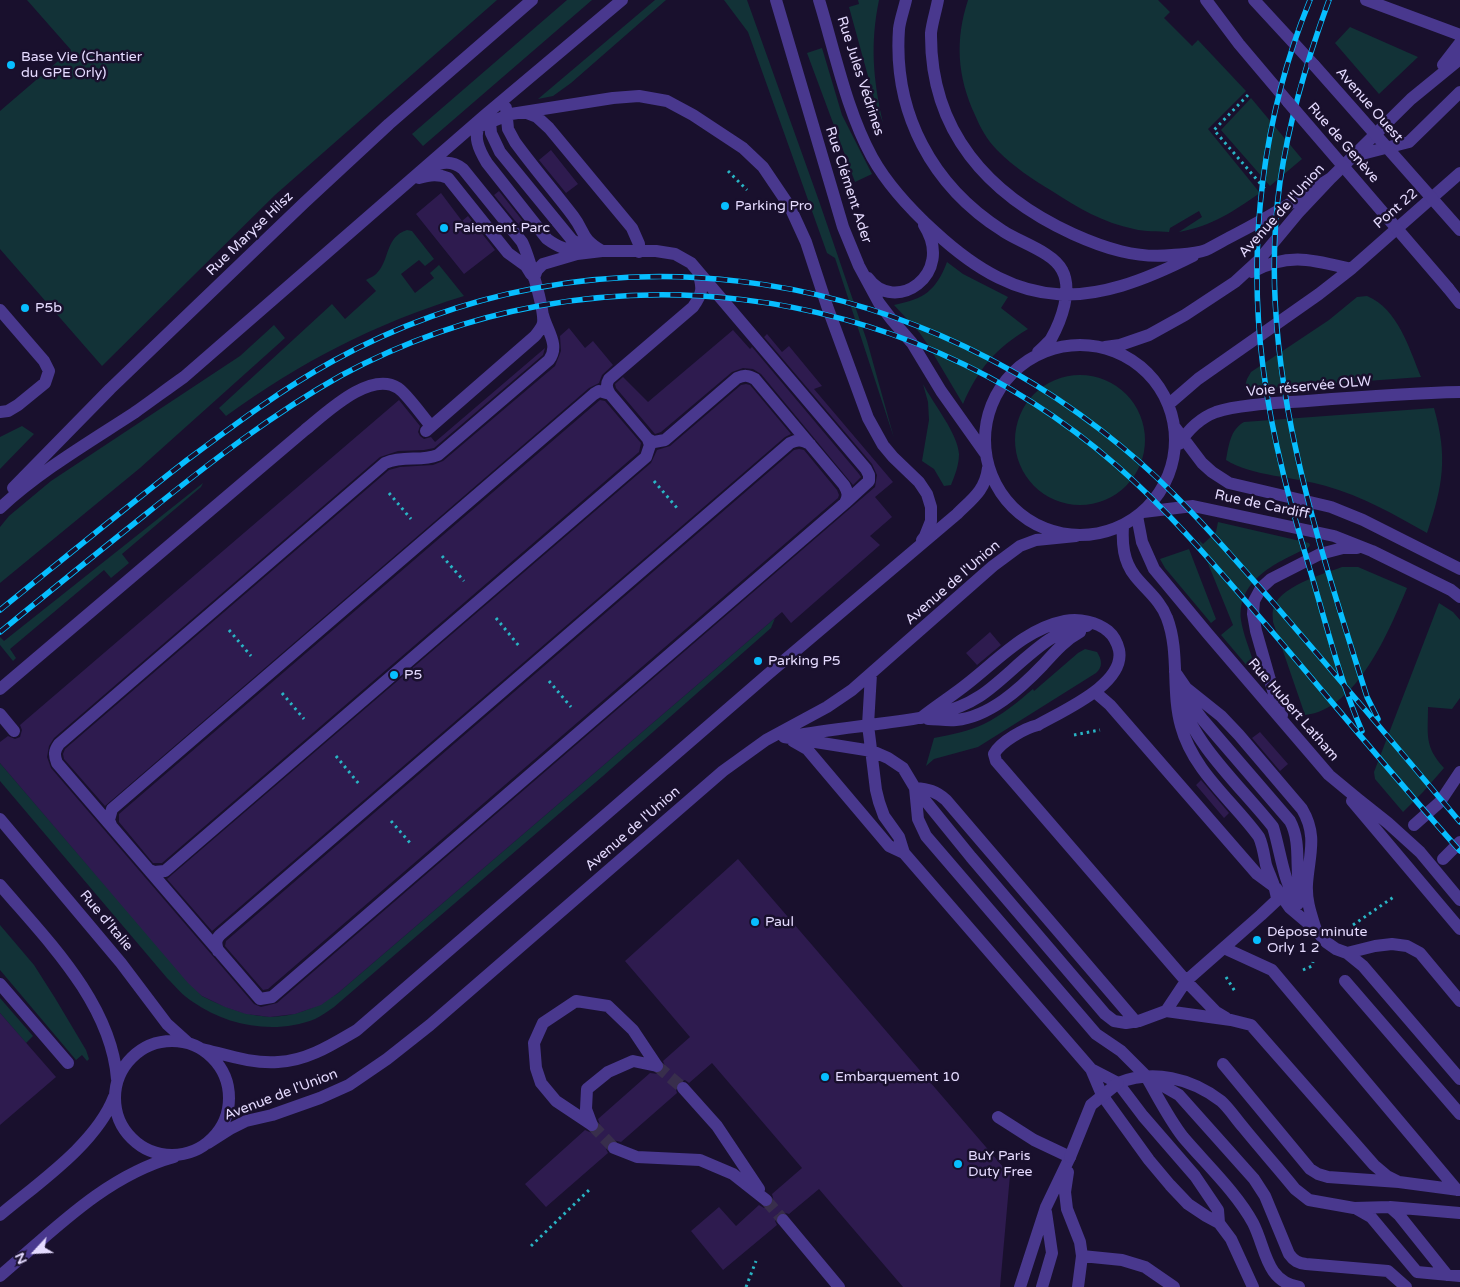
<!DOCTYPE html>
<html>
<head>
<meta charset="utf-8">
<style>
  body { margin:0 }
  #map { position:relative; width:1460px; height:1287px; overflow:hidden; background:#19102d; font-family:"Varela Round",sans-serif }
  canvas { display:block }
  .north { position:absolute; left:10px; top:1227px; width:50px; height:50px; -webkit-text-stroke:4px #19102d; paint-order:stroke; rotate:245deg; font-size:14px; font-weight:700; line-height:20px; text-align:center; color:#e5dbff }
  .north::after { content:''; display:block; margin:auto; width:18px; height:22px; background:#e5dbff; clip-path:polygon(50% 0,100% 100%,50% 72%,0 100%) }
</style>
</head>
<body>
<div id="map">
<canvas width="1460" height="1287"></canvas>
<div class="north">N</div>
</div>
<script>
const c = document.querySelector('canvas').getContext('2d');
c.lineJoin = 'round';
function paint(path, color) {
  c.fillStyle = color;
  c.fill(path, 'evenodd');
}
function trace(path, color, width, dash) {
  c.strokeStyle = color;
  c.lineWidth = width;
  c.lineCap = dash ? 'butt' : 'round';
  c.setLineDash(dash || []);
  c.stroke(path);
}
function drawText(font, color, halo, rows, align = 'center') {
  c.font = font + ' "Varela Round",sans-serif';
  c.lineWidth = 5;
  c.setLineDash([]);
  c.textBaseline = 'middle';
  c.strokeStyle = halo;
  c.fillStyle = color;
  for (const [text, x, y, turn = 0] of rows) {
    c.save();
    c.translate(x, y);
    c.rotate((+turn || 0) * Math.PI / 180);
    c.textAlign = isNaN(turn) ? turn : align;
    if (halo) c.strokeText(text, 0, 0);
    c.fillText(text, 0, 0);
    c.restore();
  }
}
paint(new Path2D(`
  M27 0H497L275 195 102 366 0 249V111L71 50Z
  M567 0H592L423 146 412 134Z
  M655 0H666L571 83 553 96 538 99Z
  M724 0H747L819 201 867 341 894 438 835 258 827 253 748 32Z
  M858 0H879C870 44 873 79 883 123L874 98 849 7 859 4Z
  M968 0H1158L1170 12 1164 18 1192 46 1198 40 1246 91 1208 129 1260 193C1234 211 1212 226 1179 232L1202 217 1199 211 1170 228 1169 232C1158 231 1145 232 1134 229 1104 223 1078 208 1052 191 1032 179 1014 167 997 150 987 140 980 127 975 115 957 76 955 40 968 0Z
  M1350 27 1418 57 1379 94 1335 43Z
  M822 48 842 115 872 174 855 182 807 53Z
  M1251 98 1302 159 1270 186 1221 130Z
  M407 230 412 231 434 259 425 266 419 260 401 274 415 293 434 278 430 273 439 265 464 296C374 324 302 361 226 416L219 408 332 304 345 319 376 291 366 280C369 278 375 276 377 273 390 260 385 237 407 230Z
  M947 262 963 274 1008 297 1001 308 1028 329C996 348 978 369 963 404L928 345 919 332 894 305C924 299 936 291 947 262Z
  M1367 296C1398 309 1409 348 1421 377L1244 390 1247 379 1251 372 1329 320 1357 297Z
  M274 325 285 338 140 468 0 583V527L9 516 51 481 240 356Z
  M1015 440a65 65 0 1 1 130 0a65 65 0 1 1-130 0Z
  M923 384C933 403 958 434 959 454 959 465 955 475 951 485L944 486 934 469 922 461 929 420 928 402Z
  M1434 408C1448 457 1443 486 1427 533 1395 515 1362 496 1326 486 1297 477 1250 476 1226 460 1229 445 1230 430 1244 422Z
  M22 426 34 434 0 469V437Z
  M203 483 201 487 122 554 129 563 111 578 104 570 10 649 16 658 13 661 0 645V637L4 641Z
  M1218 522 1309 543 1310 545 1309 547C1279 562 1237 578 1241 620 1243 634 1250 650 1254 664L1248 667 1221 635 1233 625 1198 539 1203 544 1216 532Z
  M1189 549 1216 619 1211 623 1165 568 1160 559Z
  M1342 567H1358L1407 588C1390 629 1357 710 1305 715L1273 622C1273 618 1272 614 1273 610 1277 587 1323 574 1342 567Z
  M1439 603 1453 612 1460 620V698L1452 709 1428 707C1428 735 1424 746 1444 768L1423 792 1403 812 1375 779 1374 772Z
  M775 618 771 628 603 776 334 1007C328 1011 321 1016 315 1019 275 1035 227 1026 193 1002 183 996 175 986 167 978L0 781V763L85 862 202 996C254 1022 289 1026 338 993Z
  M1085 649 1097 652C1102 660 1103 667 1096 673L978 747 934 759 926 766 934 738C951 735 969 731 984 724 1002 715 1018 702 1033 689L1034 691 1078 653Z
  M0 925 34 965 55 998 86 1050 89 1059 87 1061 82 1055 76 1060 0 970Z
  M0 998 33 1036 26 1043 0 1013Z`), '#123237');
paint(new Path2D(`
  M551 150 578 184 566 193 539 160Z
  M499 191 526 225 521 228 494 195Z
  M441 193 462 221 468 216 495 250 464 274 416 214Z
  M569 328 585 348 593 341 613 365 602 375 599 383 589 388 105 806 64 759 63 754 65 749 389 470 400 467 433 465 443 461 555 366 561 351 560 336Z
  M733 330 750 349 752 347 859 474 861 477 853 485 761 374 753 369 743 368 732 372 661 432 655 434 616 388 615 384 623 377 648 402Z
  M767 334 782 352 789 346 822 386 814 389 893 482 875 497 892 517 870 536 880 545 791 623 782 612 338 993 321 1005 295 1014 270 1017 246 1014 225 1007 202 996 188 983 0 763V742L8 736 15 739 20 737 22 730 20 725 399 400 420 426 418 432 420 436 424 439 431 437 435 442 545 348 543 355 434 448 424 450 398 451 380 457 54 738 49 746 47 757 51 768 254 1004 261 1007 277 1003 875 487 877 475 872 464 764 337Z
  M746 384 750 385 791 434 785 437 212 931 167 879 651 463 657 450 670 446 741 385Z
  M600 400 605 401 641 443 639 452 162 863H153L119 822V814Z
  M799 449 804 450 837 490 839 495 838 498 268 989 263 990 225 946 226 941 794 450Z
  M990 632 1001 645 977 665 966 653Z
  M1260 732 1288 764 1280 771 1252 738Z
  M1201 780 1229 813 1224 818 1196 785Z
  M738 859 1010 1175 1000 1287H903L819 1189 789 1214 782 1212 777 1214 775 1221 777 1225 723 1270 691 1231 719 1207 736 1226 759 1205 764 1208 769 1207 774 1202 772 1194 802 1168 712 1063 689 1083 685 1080 678 1082 675 1086 677 1093 621 1142 613 1140 609 1142 606 1149 608 1153 546 1207 525 1184 585 1130 592 1133 598 1130 600 1125 598 1119 650 1073 658 1074 663 1072 665 1066 663 1061 690 1037 625 961Z
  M0 1013 56 1077 0 1125Z`), '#2e1b4f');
trace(new Path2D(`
  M657 1066 683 1088
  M592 1125 614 1148
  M766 1200 783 1220`), '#382e4c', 12, [12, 6]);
trace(new Path2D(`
  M1248 95 1214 130 1265 189
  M728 171 747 190
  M654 481 677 508
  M389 493 411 519
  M442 556 464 581
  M496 618 519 646
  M229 630 251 656
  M549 681 571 707
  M282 693 304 719
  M1074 735 1100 730
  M336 756 359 784
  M391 821 411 844
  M1353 925 1395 896
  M1303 970 1312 966 1313 962
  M1226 977 1236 993
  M531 1246 589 1190
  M746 1287 756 1261`), '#29b5c5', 3, [2.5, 4]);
trace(new Path2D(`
  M776 0 843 227 859 266 879 303 892 320 912 343 941 391 985 453
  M819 0C835 52 846 109 872 157 888 186 911 210 935 232 1024 314 1090 308 1193 256
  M906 0C904 9 900 20 899 29 893 113 932 186 1003 231 1019 242 1053 252 1062 270 1073 290 1061 321 1051 339 1047 344 1042 348 1038 352
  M938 0C936 11 932 23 931 33 930 131 988 195 1073 234 1104 248 1137 259 1172 255 1182 254 1196 254 1206 250 1216 245 1226 239 1236 234 1269 217 1300 198 1331 178
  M1206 0 1239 44 1288 102
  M1254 0 1314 65
  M1366 0 1460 35
  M1443 65 1460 43
  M506 108 508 129 515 142C533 167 554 191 573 216 586 233 580 238 602 251
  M524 112 537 117 549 128 632 228 639 244V252
  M491 116 490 122 491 133 500 152 572 240 590 249
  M481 121C472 136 479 150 487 163L547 239C558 247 566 250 579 251
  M478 127 511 114 613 98 639 96 667 101 693 115 743 148 763 167 790 207 806 242 827 306 868 418 883 445 893 457 919 482 927 494 931 507V521L925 536 922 540
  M1354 156 1409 142 1460 92
  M419 178C430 175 438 174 448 178L508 253 526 266 531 274
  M1252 272C1289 252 1313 260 1351 269
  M534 278 537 270 543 264 577 254 602 251H656L675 254 691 263 866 469 869 475V481L845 503 272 997 260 999 57 763C54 755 54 751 59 744L385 463C405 455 420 462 438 455L549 360C560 345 547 331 543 315
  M868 278C894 315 956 275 924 225
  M1448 288 1460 303
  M0 310 44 361 49 371 45 383 18 405 8 411 0 412
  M985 440a95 95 0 1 1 190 0a95 95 0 1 1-190 0Z
  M1105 347 1120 345 1149 335 1185 315 1235 282 1259 260 1298 213 1331 178 1411 99 1460 59
  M610 394C606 388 606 384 609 379L693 307C703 293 703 288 698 272
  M1169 404 1198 379 1319 294 1351 269 1460 173
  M1174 426 1202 463 1212 472 1229 483 1331 507 1363 520 1460 569
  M426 431 535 336C538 332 542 328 543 323 545 310 528 254 522 242L463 169C451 160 442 162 429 168
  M648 439 654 442 665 440 737 378C744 375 748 375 755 379L844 485C848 492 849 496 845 503
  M1179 444C1188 430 1200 418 1216 412 1240 404 1281 403 1307 401 1358 397 1409 393 1460 392
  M13 488 110 389 304 203 389 124 532 0
  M0 508C40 471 88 443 134 413 151 401 167 389 184 377L484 116 622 0
  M1143 512 1193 506 1334 536 1372 551 1451 590 1460 597
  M1137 516 1142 542 1154 569 1208 634 1329 775 1358 799 1388 823 1420 852 1460 900
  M1123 526C1122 543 1123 561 1135 576 1146 590 1161 601 1167 618 1180 652 1171 691 1181 726 1193 771 1233 801 1259 837 1263 846 1264 855 1266 865 1270 877 1276 886 1277 900L1261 915 1186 981 1166 1011
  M1175 672 1186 688 1221 716 1239 735 1302 809C1318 836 1309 855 1307 884 1306 901 1311 914 1316 930
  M871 674 868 725 876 790 879 802 884 816 899 837 904 853 1091 1069 1102 1095 1149 1160 1170 1185 1188 1204 1206 1216 1219 1223 1231 1239 1253 1287
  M0 689 305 430C326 413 370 370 398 388 407 394 423 417 431 426
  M1183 690 1185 696 1203 720 1290 821C1303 845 1293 874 1302 900
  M1095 692 1110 705 1257 874 1276 888 1290 908 1316 930 1326 942 1336 949 1347 953 1363 966 1460 1079
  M1182 701C1193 744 1245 791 1273 827 1281 853 1283 881 1298 904
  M0 714 14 731
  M1282 715 1274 694 1256 631 1253 614 1254 601 1261 588 1271 579 1320 554 1343 548H1357
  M921 718C936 706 952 696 967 684 998 660 1025 629 1065 621 1079 618 1097 622 1108 631 1114 636 1117 642 1119 650 1126 684 1062 711 1038 725 1025 728 1000 742 994 754L996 761 1186 981 1216 1012 1226 1018
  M928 719C937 719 947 721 956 720 989 717 1020 689 1043 665 1054 653 1065 640 1080 632
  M798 735C822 731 846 728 870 725 907 720 948 717 980 696 1010 677 1050 625 1087 626
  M784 737 872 751 888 758 903 768 915 788 971 857 1105 1014 1114 1021 1126 1023 1139 1021 1166 1011 1231 1020 1251 1025 1374 1165 1387 1176 1399 1182
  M793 741 807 749 889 846 904 853
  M915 788 918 819 926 836 1096 1034 1121 1051 1146 1076 1179 1095 1254 1179 1265 1196 1289 1254C1294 1261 1298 1263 1306 1264L1388 1271 1406 1287
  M915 788C928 789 936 791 946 800L1136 1022
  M1352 801 1460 929
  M0 819 121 963 167 1024 187 1042
  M111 825 109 820 112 809 594 394 599 391 610 394 648 439 650 445 646 457 165 871 154 872 148 869
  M1414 825 1440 802 1460 772
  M1443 859 1460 842
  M0 885C47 940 111 1003 117 1079
  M1224 948 1272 970 1457 1190
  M218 951C216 944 215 940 220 935L790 443C798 439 802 440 810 444
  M1347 953 1375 946 1392 944 1407 946 1420 953 1460 1001
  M1345 981 1460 1114
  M0 984 68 1063
  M115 1098a57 57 0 1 1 114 0a57 57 0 1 1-114 0Z
  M202 1049C227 1055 253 1064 278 1062 307 1061 333 1044 357 1030L767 675 957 514C972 499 985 491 988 468
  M1223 1064 1310 1169 1318 1174 1328 1177 1399 1182 1459 1190
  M1091 1069 1118 1083 1143 1116 1195 1176 1218 1210 1219 1223
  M1147 1078C1158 1097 1169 1119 1183 1137 1205 1163 1237 1193 1253 1223 1266 1248 1265 1281 1299 1287
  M1118 1083C1153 1069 1191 1078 1221 1101 1229 1108 1236 1119 1243 1127 1260 1148 1278 1168 1295 1189L1309 1200 1354 1208 1390 1207 1460 1213
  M683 1088 717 1126 759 1189
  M998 1117 1034 1140 1070 1157
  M592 1125 556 1101 541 1083 536 1068 534 1043 543 1023 576 1001 608 1006 633 1030 657 1066
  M592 1125 586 1109 587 1089 608 1072 633 1061 657 1066
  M208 1143 230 1129 246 1121 272 1115 320 1098 349 1085 387 1059 430 1025 723 771 766 740 827 707 852 690 993 566 1020 546 1036 540 1076 536
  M614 1148 637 1157 700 1160 733 1174 766 1200
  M1068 1172 1065 1192 1067 1209 1080 1242 1082 1256 1078 1287
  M1390 1207 1399 1215 1447 1275
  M1357 1209 1371 1217 1417 1272 1460 1276
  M0 1215C38 1183 96 1144 114 1097
  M783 1220 839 1287
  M1082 1256 1122 1260 1145 1267 1174 1287
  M0 1276C53 1231 105 1176 174 1157
  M1020 1287 1046 1207 1070 1157
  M1042 1287 1052 1253 1046 1212`), '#49388e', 12);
const rail = new Path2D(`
  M1310 0C1263 115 1247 244 1263 367 1272 440 1292 510 1313 580 1328 631 1341 683 1362 731
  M1329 0C1307 60 1289 120 1280 182 1255 358 1315 532 1367 697L1378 719
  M0 610C62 560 124 509 187 460 234 425 282 389 333 361 591 219 898 262 1122 447 1177 492 1223 546 1270 599 1334 673 1397 747 1460 822
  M0 632C49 592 97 553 146 514 208 464 272 414 342 375 592 240 903 279 1116 465 1170 512 1216 567 1263 621 1329 698 1393 776 1460 851`);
trace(rail, '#07beff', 5.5);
trace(rail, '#19102d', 4, [11]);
trace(new Path2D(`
  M1314 65 1460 230
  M1288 102 1448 288
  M1070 1157 1091 1105 1118 1083`), '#49388e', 12);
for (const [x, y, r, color] of [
  [11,65,5,"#07beff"],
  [725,206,5,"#07beff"],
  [444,228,5,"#07beff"],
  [25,308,5,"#07beff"],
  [758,661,5,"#07beff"],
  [394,675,5,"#07beff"],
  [755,922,5,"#07beff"],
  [1257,940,5,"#07beff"],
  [825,1077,5,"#07beff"],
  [958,1164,5,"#07beff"]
]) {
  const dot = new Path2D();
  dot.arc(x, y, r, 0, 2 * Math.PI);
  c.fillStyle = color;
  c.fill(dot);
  trace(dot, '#19102d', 2);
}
drawText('14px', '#e5dbff', '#19102d', [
  ["Base Vie (Chantier",21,57],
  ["du GPE Orly)",21,73],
  ["Parking Pro",735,206],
  ["Paiement Parc",454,228],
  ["P5b",35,308],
  ["Parking P5",768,661],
  ["P5",404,675],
  ["Paul",765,922],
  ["Dépose minute",1267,932],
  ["Orly 1 2",1267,948],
  ["Embarquement 10",835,1077],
  ["BuY Paris",968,1156],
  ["Duty Free",968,1172]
], 'left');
drawText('14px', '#e5dbff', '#19102d', [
  ["Rue Jules Védrines",860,76,72],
  ["Avenue Ouest",1369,105,49],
  ["Rue de Genève",1343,143,49],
  ["Rue Clément Ader",848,185,72],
  ["Pont 22",1396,209,-41],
  ["Avenue de l'Union",1282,211,-48],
  ["Rue Maryse Hilsz",250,234,-44],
  ["Voie réservée OLW",1309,387,-5],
  ["Rue de Cardiff",1262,505,12],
  ["Avenue de l'Union",953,583,-41],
  ["Rue Hubert Latham",1293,710,49],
  ["Avenue de l'Union",633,829,-41],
  ["Rue d'Italie",106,921,50],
  ["Avenue de l'Union",281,1095,-21]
]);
</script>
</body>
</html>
